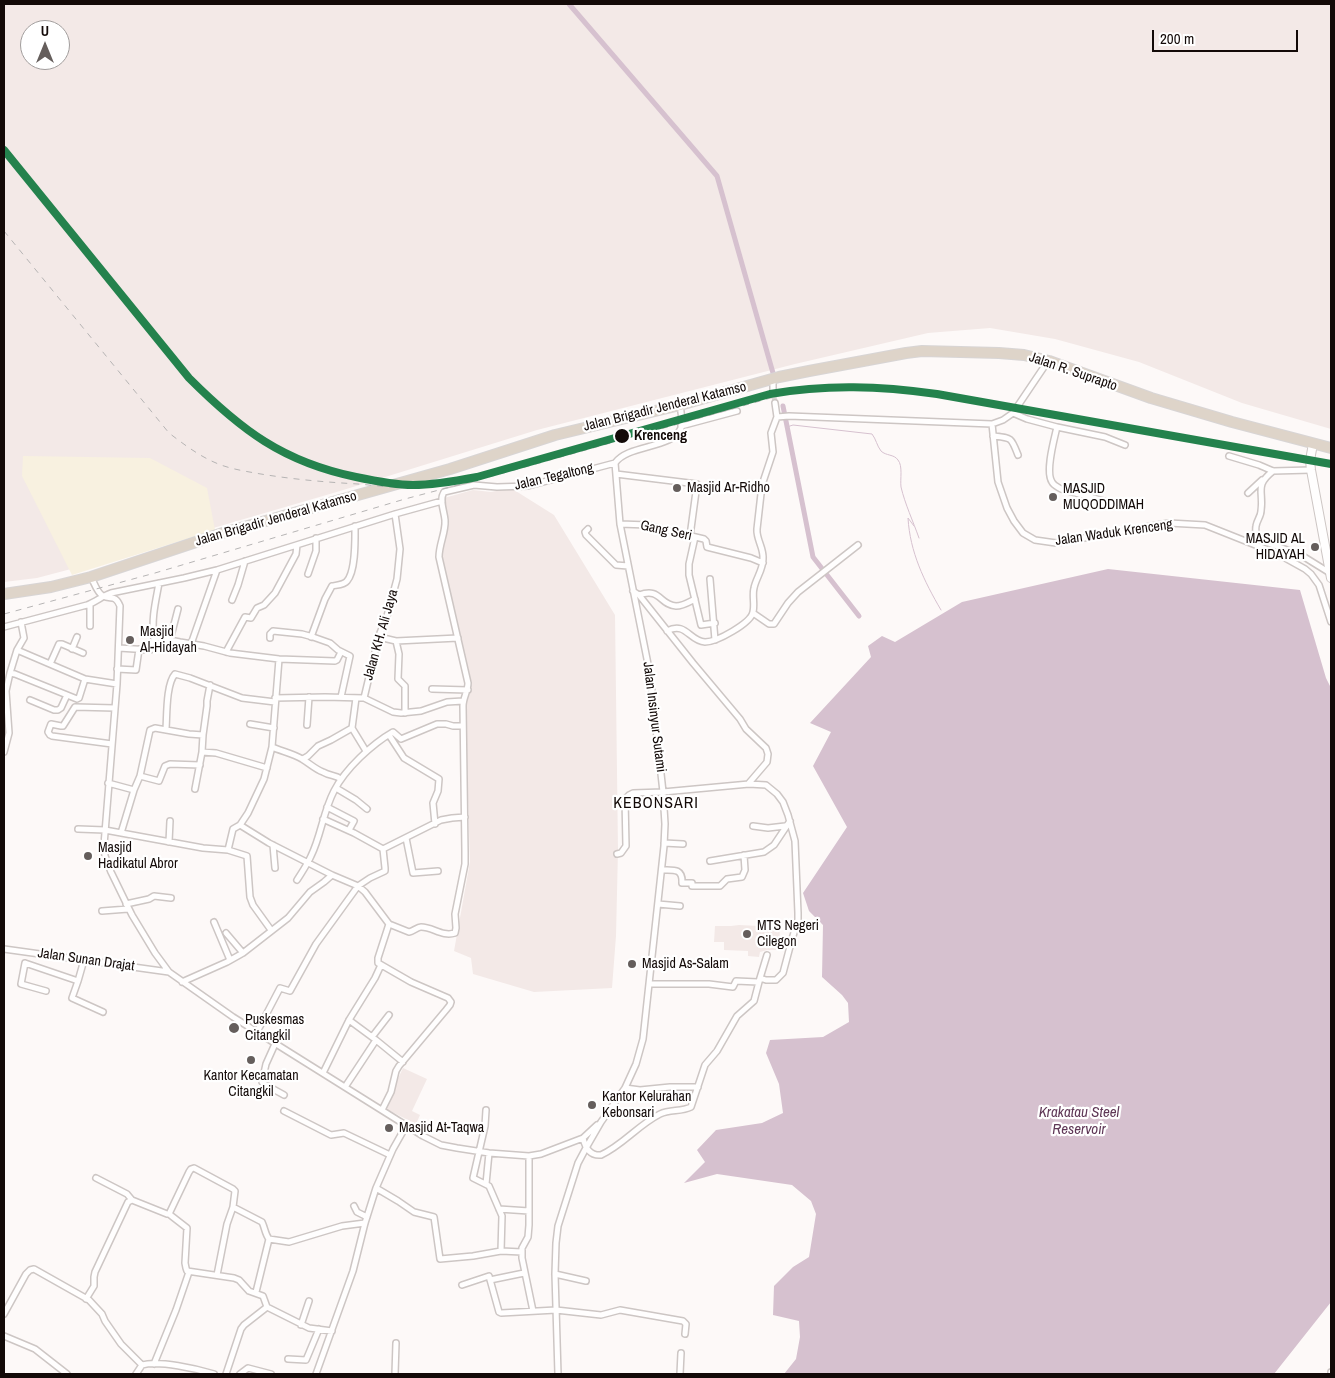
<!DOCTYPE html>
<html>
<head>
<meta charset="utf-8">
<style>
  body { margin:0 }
  #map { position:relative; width:1335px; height:1378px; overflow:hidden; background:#fdf9f8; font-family:"Archivo Narrow",sans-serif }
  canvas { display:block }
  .frame { position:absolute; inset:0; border:5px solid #130a08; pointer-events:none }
  .north { position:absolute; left:20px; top:20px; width:50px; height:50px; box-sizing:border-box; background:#fff; border:1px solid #a19d9c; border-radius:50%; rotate:0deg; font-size:14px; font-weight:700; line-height:20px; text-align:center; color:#130a08 }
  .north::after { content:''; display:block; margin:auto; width:18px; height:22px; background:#655e5c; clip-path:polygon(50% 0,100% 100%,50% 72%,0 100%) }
  .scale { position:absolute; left:1152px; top:30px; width:146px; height:22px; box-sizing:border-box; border:2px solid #130a08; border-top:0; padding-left:6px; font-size:15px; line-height:18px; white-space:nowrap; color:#130a08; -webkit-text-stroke:4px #fff; paint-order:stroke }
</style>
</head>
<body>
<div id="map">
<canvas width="1335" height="1378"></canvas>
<div class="frame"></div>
<div class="north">U</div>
<div class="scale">200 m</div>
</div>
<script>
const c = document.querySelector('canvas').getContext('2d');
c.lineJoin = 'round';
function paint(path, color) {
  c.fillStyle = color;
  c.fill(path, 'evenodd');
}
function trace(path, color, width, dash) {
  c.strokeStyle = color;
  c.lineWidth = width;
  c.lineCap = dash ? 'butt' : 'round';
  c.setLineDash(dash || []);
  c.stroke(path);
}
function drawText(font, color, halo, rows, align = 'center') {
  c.font = font + ' "Archivo Narrow",sans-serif';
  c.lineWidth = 4.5;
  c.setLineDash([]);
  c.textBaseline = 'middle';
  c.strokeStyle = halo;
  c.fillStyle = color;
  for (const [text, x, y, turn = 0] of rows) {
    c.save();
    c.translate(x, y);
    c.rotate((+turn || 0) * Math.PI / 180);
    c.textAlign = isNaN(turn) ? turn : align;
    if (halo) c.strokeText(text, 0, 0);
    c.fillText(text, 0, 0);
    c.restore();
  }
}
paint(new Path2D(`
  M4 4H1331V429L1242 403 1139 362 1055 339 990 328 928 333 795 364 537 430 340 491 90 564 37 578 4 582ZM30 30H60V60H30Z
  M511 488 554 515 615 615 618 850 616 936 612 988 534 992 473 974 471 958 454 951 470 862 465 702 472 684 442 557 447 521 444 498 473 490 491 492Z
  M739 925 780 927 779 950H767L760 952 759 957 748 956V951L724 950V942H714L715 926H731Z
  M403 1068 427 1079 412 1111 420 1115 416 1124 384 1108Z`), '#f3e9e7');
paint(new Path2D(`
  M23 456 150 458 207 488 215 530 72 575 22 476Z`), '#f8f1e0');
paint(new Path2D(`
  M1108 569 1300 590 1326 678 1331 688V1302L1274 1374H784L796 1359 800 1337 799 1321 773 1315 774 1286 793 1267 809 1257 816 1214 811 1201 792 1185 717 1174 684 1183 705 1162 697 1150 716 1130 762 1123 783 1113 779 1084 766 1053 770 1040 823 1037 849 1022 848 1003 842 995 822 977 823 925 809 911 803 893 847 827 813 766 831 732 810 723 871 657 868 646 882 636 895 642 962 602Z`), '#d6c1cf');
trace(new Path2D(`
  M787 427 793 425 872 434C876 439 877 446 881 451 886 456 894 454 898 460 903 466 900 479 901 487 905 504 913 521 919 538
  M914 526 908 518C910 552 924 581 941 610`), '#d6c1cf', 1);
trace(new Path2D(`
  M569 4 717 176 773 373
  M783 406 813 557 859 616`), '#d6c1cf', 5);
trace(new Path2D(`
  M773 390 775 403`), '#dad5d4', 5, [5, 2.5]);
const street = new Path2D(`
  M773 379V390
  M775 403 777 417
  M1013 413 1048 361
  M992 424 1003 420 1013 413 1027 419 1057 427C1054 440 1045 472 1052 482 1054 486 1058 487 1061 489L1122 506
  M681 426 737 411
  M1057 427 1105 437 1125 445
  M993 436C1012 438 1011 437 1018 455
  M1229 456 1259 465 1273 471 1311 470
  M616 474 697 484 690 536
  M741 487 761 489
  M1248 493 1262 480
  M620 524 648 525 670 531 704 539 706 541 707 547 751 558 763 563
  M588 529 585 532 586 535 616 565 628 566
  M695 537 689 564V575L701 625 715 623
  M1257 539 1301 555 1330 573
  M1256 541C1257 536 1255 531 1256 526 1257 520 1261 516 1261 511 1264 491 1254 486 1273 471
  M308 574 316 551V538
  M91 577C94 582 97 593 103 596 111 600 115 594 120 606L117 684 104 845 105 856 111 872 132 915 155 953 169 972 233 1017 423 1136 441 1145 457 1148 489 1153 529 1156 541 1154 583 1138 597 1125
  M710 579 715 640
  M633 591 639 595 693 663 740 719 746 729 766 748 768 754 767 762 749 783
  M639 595C661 587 659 605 676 606 683 606 689 602 695 599
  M232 600 238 585 245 561
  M90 604V626
  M753 613 769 624H774L788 603 798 592 858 545
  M4 627 87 605C96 602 102 596 111 593L184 578 217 570 395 514 442 501
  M667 631C686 621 689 641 705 642 717 642 751 623 753 612 755 604 752 596 754 588 756 578 763 570 763 559 764 548 756 539 757 529L762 485 773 452 771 433 777 417 789 416 992 424 998 482 1007 508 1014 521 1023 533 1035 540 1056 543 1169 523 1205 525 1278 554 1305 569 1311 574 1319 585 1331 622
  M154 637C151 619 156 600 159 583
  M311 637 325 599 332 586C336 585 344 585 347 581 356 571 355 539 355 526
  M379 637 396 641 399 654 398 679 405 686V713
  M270 638V634L273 631 302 634 313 637 330 643 338 650 350 656 341 697
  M170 640 178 609
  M396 641 458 638
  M191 644 217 570
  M119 648 150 650 153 649 154 637 180 642 204 646 230 653 279 659 335 661 337 660 341 652
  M72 649 77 637
  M17 650 85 679
  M226 652 245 617 251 618 257 608 264 605 275 593 296 554 297 545
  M279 659 272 747 264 779 248 813 240 825 269 843 332 875 358 886 365 892 389 924 409 932C414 931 417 927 421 927 433 927 442 937 455 933L456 928 455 914 465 864V852L463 706C463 698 468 691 468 683L439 557C439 544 446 532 445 520 444 510 439 500 444 492L474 485 497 487 528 486 615 463
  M50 664 59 644H62L83 653
  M117 669 136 670 139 649
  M10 673 17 650 24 638 21 622
  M432 689 468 690
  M275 698 325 697 364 698 374 656 380 633 387 616 397 579 400 549 395 514
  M356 698 352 728 366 751
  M364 698 393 712 401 713 421 711 447 702 463 701
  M30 700 54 710H58L61 708 67 695
  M250 724 274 728
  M307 725 309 697
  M166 729C167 715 166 684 175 674L190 678 242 698 275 702
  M389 735 404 758 439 779 438 791 433 803 435 824
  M112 744 52 736 50 735 48 732 51 724 61 726H63L75 707 115 708
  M272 747C281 751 294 754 302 759 309 763 315 769 323 772 330 776 335 775 341 779
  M4 752 9 733 6 691 10 673 15 674 77 699 79 698 85 679 117 684
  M202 752 216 753 267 768
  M303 759 308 756 318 746 331 740 352 728
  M140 776 159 781 165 766 170 764 200 765
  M108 783 134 790
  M336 788 356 800 367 809
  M195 789 202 752 203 735 207 706V701L210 685
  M327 807 354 821 349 830
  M323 819 354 833 383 849 441 820 452 818 465 817
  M753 826 768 828 785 826
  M78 829 105 830 203 848 228 850 233 829 240 825
  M121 833 134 790 140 776 150 730 155 728 189 734 203 735
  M406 838 413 873 438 871
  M169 842 170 821
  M664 843 683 844
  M273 845 275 868
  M228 850 247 856 250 897 253 905 271 930
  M710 861 764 852 774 845 790 821
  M662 870C673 870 683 868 682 883H692V886H720L727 879 742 877 745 870 744 855
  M297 880C302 872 307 865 311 856 321 836 323 812 334 791 345 769 372 744 393 732L401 739 437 724H446L453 726H463
  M126 904 149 899 154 896 171 898
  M658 904 680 906
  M102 911 128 909
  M214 922 230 960
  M226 933 243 953
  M4 949 169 972
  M760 978 767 955
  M78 981 72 998 103 1012
  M182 982 227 962 243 953 288 918 310 892 324 882 332 875
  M649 984H709L733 987 736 981 758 982
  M46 991 21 984 25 963 78 981 84 960
  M349 1020 372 1037
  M257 1032 280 988 290 991 316 944 358 886 370 878 385 871V868L383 849
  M376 1040 372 1037 389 1015
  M275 1044 266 1064 262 1082 264 1084 284 1095
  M323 1073 349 1020 375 978 381 965
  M345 1087 376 1040 403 1062
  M625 1088 640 1090 670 1087H698
  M382 1110 391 1092 396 1071 399 1066 446 1010 450 1005 451 1002 448 998 411 982 378 963V958L389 924
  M486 1110 485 1126 473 1178 489 1186 502 1216 501 1251 522 1252
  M284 1111 331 1135 344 1133 390 1155
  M583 1138C585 1147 590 1156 601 1155 623 1145 638 1125 660 1114 670 1109 681 1112 691 1107L705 1065 717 1051 737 1016 754 1001 760 978 766 980H776L783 973 792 939 798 920V913L795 841 788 815 783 802 777 794 766 785 749 784 663 792 633 793 629 795 625 799 626 846 621 853 617 854
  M529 1156V1225L528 1237 522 1248V1258L533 1311
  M96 1178 127 1194 132 1200
  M486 1184 489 1153
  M376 1188 398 1201 414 1212 434 1217 440 1259 473 1256 501 1251
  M354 1206 357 1212 367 1217
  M499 1209 529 1211
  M169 1214 187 1228 185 1263 186 1268 187 1271 234 1278 239 1280 249 1291 263 1296 267 1307 309 1328 332 1331
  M269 1239 289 1242 342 1226 365 1223
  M555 1274 586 1281
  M217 1275 227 1224 233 1207
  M490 1280 524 1273
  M462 1285 489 1276 499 1312 501 1313 556 1310 601 1315 620 1310 683 1321 686 1324 685 1334
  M86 1299 94 1286V1277L95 1272 128 1202 132 1200 167 1214H169L189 1172 191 1169 194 1168 233 1189 235 1191 233 1207 262 1222C265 1228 265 1234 269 1239L256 1292
  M4 1314 26 1274 30 1270 34 1269 89 1300 102 1314 105 1321 121 1344 142 1365
  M301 1325 309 1301
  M4 1336 35 1349 67 1374
  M288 1359 306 1360 319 1329
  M154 1364 176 1310 189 1272
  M136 1374 142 1365C159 1360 197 1369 214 1374
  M226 1374 241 1329 244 1325 267 1307
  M240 1374 248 1368 271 1374
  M316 1374 353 1271 365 1223 376 1188 393 1149 406 1126
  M395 1374 396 1343
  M558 1374 555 1274 556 1243 558 1226 578 1163 586 1148 601 1122 625 1088 636 1064 643 1039 664 846 665 824 663 792 650 674 620 524 615 463C628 444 673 449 681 428 683 421 681 412 680 405
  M680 1374 681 1353
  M1331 1374V1372`);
const secondary = new Path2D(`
  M1313 444 1310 460 1311 470 1331 578`);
const highway = new Path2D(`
  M4 594 51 587 91 577 223 533 450 469 555 435 680 405 779 377 809 371 906 353 922 351 999 353 1024 355 1049 361 1151 398 1232 422 1331 448`);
trace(street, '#cdc6c4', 8);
trace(secondary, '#cdc6c4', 10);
trace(highway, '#d8d5d5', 12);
trace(street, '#fffefe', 5);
trace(secondary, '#fffefe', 8);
trace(highway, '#ded4c9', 10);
trace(new Path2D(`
  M4 231 169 433C186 446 202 458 221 465 232 469 244 471 255 473 289 479 323 482 358 484 382 486 407 490 431 487
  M4 614 155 573 405 499 511 471 785 394C840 384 894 392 950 396`), '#b6b4b4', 1, [6, 6]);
trace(new Path2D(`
  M4 150 189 378C241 430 283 462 356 477 375 481 394 485 413 485 434 485 456 481 477 477L770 394C827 384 880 386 937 394L1331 464`), '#24824d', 8);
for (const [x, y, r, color] of [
  [622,436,8,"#130a08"],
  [677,488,5,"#655e5c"],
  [1053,497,5,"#655e5c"],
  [1315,547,5,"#655e5c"],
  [130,640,5,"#655e5c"],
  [88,856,5,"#655e5c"],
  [747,934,5,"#655e5c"],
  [632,964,5,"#655e5c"],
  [234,1028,6,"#655e5c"],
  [251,1060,5,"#655e5c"],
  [592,1105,5,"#655e5c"],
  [389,1128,5,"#655e5c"]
]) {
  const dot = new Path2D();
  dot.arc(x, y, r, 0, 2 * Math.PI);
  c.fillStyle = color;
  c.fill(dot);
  trace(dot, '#fff', 2);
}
drawText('14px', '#130a08', '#fff', [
  ["Jalan R. Suprapto",1073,372,19],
  ["Jalan Brigadir Jenderal Katamso",665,407,-14],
  ["Jalan Tegaltong",554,477,-13],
  ["Jalan Brigadir Jenderal Katamso",276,519,-16],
  ["Gang Seri",666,531,12],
  ["Jalan Waduk Krenceng",1114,533,-8],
  ["Jalan KH. Ali Jaya",381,635,-74],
  ["Jalan Insinyur Sutami",654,717,83],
  ["Jalan Sunan Drajat",86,960,8]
]);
drawText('bold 14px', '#130a08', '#fff', [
  ["Krenceng",634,436]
], 'left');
drawText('14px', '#130a08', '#fff', [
  ["Masjid Ar-Ridho",687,488],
  ["MASJID",1063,489],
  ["MUQODDIMAH",1063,505],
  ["MASJID AL",1305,539,"right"],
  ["HIDAYAH",1305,555,"right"],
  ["Masjid",140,632],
  ["Al-Hidayah",140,648],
  ["Masjid",98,848],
  ["Hadikatul Abror",98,864],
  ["MTS Negeri",757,926],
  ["Cilegon",757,942],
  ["Masjid As-Salam",642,964],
  ["Puskesmas",245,1020],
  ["Citangkil",245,1036],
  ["Kantor Kecamatan",251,1076,"center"],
  ["Citangkil",251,1092,"center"],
  ["Kantor Kelurahan",602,1097],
  ["Kebonsari",602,1113],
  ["Masjid At-Taqwa",399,1128]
], 'left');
drawText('italic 15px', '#5f3756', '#fff', [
  ["Krakatau Steel",1079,1113],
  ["Reservoir",1079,1130]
]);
c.letterSpacing = '1px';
drawText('16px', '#130a08', '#fff', [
  ["KEBONSARI",656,804]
]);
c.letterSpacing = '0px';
</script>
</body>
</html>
